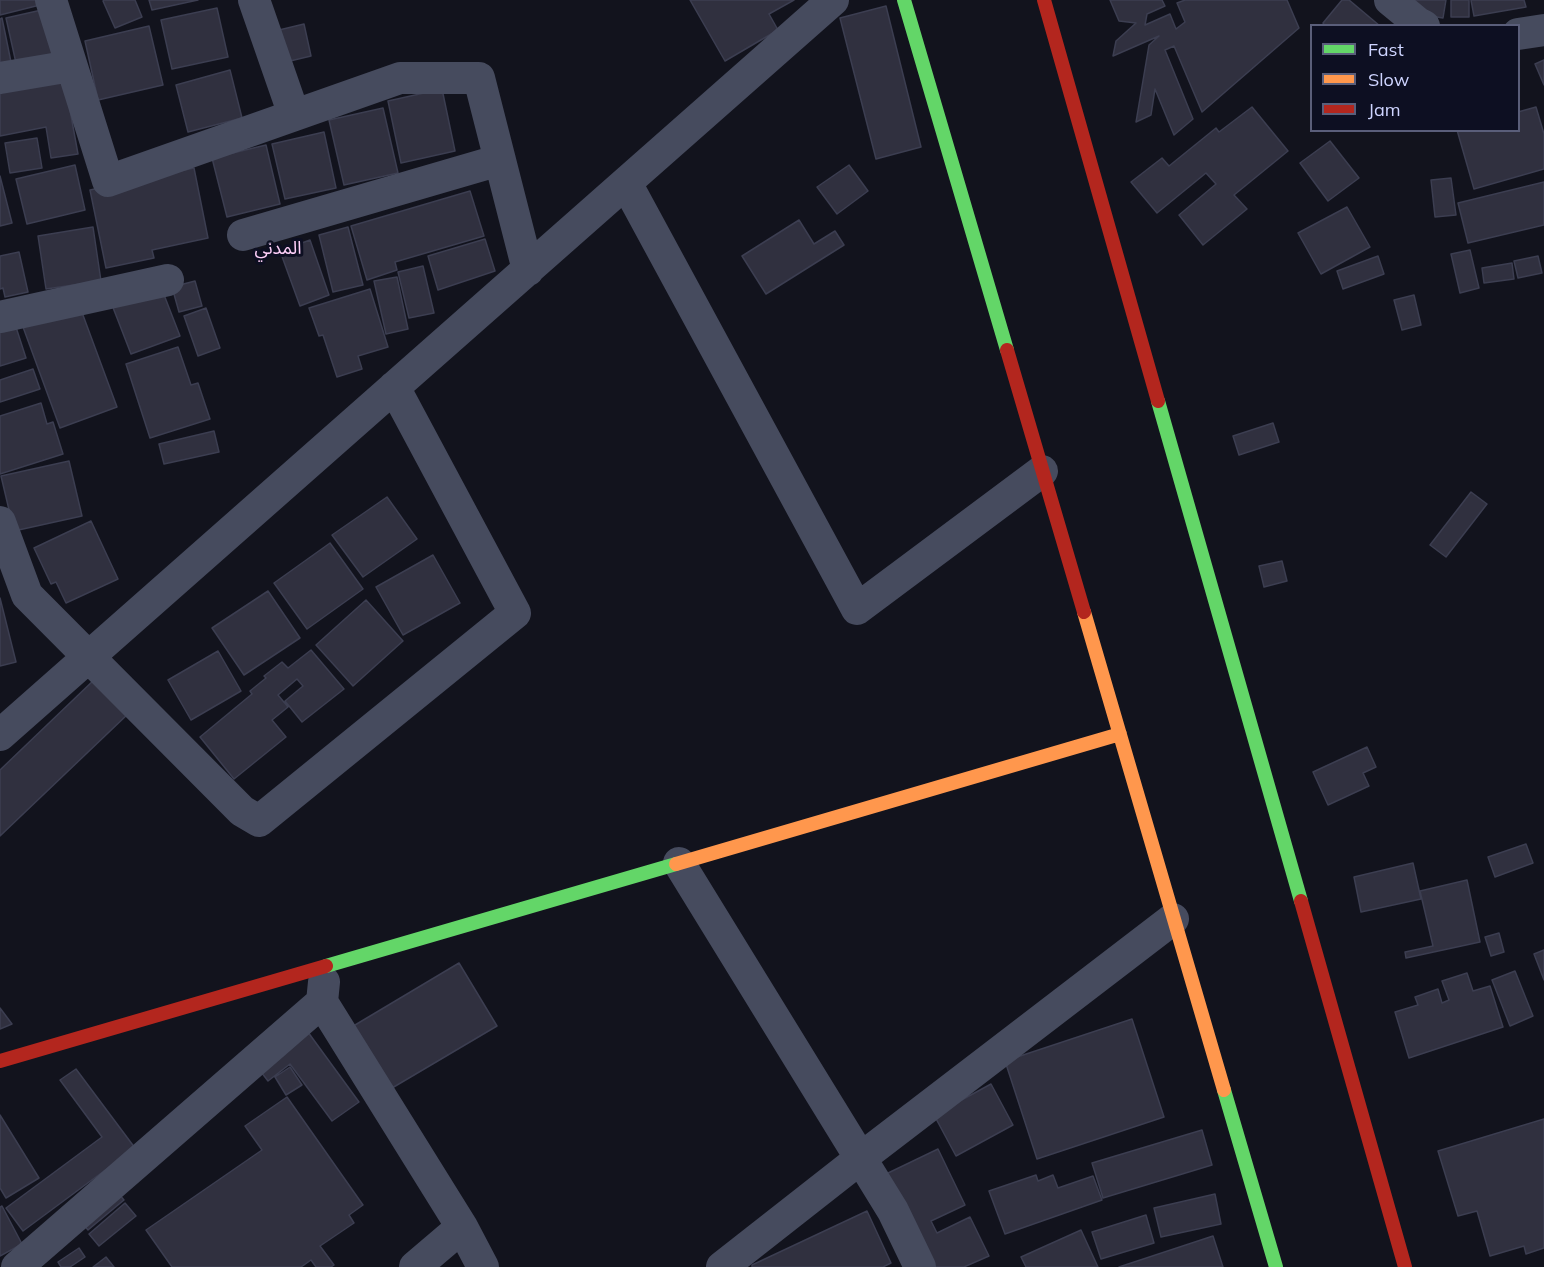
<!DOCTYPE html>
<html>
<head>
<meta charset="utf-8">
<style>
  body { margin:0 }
  #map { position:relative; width:1544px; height:1267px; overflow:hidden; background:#12131d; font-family:Mulish,sans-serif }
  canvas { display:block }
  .legend { position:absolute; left:1310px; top:24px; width:210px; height:108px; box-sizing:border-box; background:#0d0f22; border:2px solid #5a5e7a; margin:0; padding:8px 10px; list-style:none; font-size:18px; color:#ced4ff }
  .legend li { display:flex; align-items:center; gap:12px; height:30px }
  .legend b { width:30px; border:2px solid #5a5e7a }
</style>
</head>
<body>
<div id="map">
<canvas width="1544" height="1267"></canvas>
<ul class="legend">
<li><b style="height:8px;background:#63d668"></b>Fast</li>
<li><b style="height:8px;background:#ff974d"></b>Slow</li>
<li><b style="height:8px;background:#b3261e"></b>Jam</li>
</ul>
</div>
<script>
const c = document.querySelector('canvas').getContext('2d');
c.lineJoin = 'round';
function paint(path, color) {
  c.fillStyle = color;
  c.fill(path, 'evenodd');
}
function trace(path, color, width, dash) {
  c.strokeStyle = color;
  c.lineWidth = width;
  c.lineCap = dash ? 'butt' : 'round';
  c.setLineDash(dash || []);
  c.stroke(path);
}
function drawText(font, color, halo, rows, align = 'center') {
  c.font = font + ' Mulish,"Noto Sans Arabic",sans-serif';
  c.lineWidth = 6;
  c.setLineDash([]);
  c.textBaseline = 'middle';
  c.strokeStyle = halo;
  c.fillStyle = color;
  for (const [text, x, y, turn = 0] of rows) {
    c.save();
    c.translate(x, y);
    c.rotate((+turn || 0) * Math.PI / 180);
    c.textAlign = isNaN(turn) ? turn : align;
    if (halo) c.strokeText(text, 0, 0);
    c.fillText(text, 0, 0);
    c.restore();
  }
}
const building = new Path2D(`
  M0 0H39L40 5 0 15Z
  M104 0H135L142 17 115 28 103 1Z
  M149 0H198L152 10Z
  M690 0H794L769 14 778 30 725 61Z
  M1110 0H1162L1165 6 1147 14 1145 25 1170 14 1176 29 1185 22 1177 3 1185 0H1287L1299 28 1202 112 1174 46 1165 50 1193 119 1174 135 1155 89 1151 115 1136 122 1149 45 1159 36 1113 56 1116 41 1136 23 1119 21Z
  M1342 0H1349L1380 26H1325L1323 23Z
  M1408 0H1446L1443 18 1406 12Z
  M1451 0H1469V17H1451Z
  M1471 0H1524L1526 7 1474 16Z
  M886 6 921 147 876 159 840 18Z
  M217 8 228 57 172 69 161 20Z
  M46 9 56 53 16 63 6 18Z
  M2 18 11 62 0 65V19Z
  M304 24 311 56 286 62 279 30Z
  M149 26 163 85 98 100 85 41Z
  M1544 60V85L1535 64Z
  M230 70 242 118 188 132 176 85Z
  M64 77 78 154 51 158 46 127 0 136V88Z
  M442 89 455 151 401 163 388 101Z
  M1252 107 1288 151 1234 195 1247 209 1203 245 1179 215 1216 184 1206 173 1157 213 1131 182 1162 158 1169 166 1216 128 1219 132Z
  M1536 107 1544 134V169L1474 189 1457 130H1518V112Z
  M383 108 398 173 344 185 329 120Z
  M324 132 336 188 285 199 272 144Z
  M37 138 42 168 10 173 5 143Z
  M1330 141 1359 178 1328 201 1300 163Z
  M266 145 280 204 227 217 212 158Z
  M75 165 85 210 27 224 16 179Z
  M849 165 868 191 837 214 817 187Z
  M194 168 208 238 152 250 154 258 106 268 90 190Z
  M0 176 12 223 0 226Z
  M1451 178 1456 215 1435 217 1431 180Z
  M1544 182V225L1468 243 1458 203Z
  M470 191 484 236 395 262 397 270 367 280 351 226Z
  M1347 207 1370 247 1321 274 1298 233Z
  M799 220 814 244 835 231 844 245 766 294 742 256Z
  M93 227 101 281 46 289 38 236Z
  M348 227 363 285 333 292 319 235Z
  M485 239 495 271 438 290 428 256Z
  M310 240 329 295 300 306 280 251Z
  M1470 250 1479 288 1460 293 1451 254Z
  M19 252 28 292 5 297 3 288 0 289V256Z
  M1378 256 1384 274 1343 289 1337 271Z
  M1538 256 1542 273 1518 278 1514 261Z
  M1512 263 1514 279 1484 283 1482 268Z
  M423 266 434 313 409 318 398 272Z
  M397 277 408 329 386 334 374 281Z
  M195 281 202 306 179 312 172 287Z
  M161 287 180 336 131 354 112 305Z
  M370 289 388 347 358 356 362 369 337 377 323 335 319 336 309 308Z
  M1414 295 1421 325 1402 330 1394 300Z
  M80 307 117 407 60 428 23 327Z
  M206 308 220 348 198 356 184 316Z
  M14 321 26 358 0 366V325Z
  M178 347 191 385 198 383 210 419 150 438 126 364Z
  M33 369 40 389 0 402V380Z
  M41 403 47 424 53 422 63 454 0 474V416Z
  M1273 423 1279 442 1239 455 1233 436Z
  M214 431 219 452 164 464 159 444Z
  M69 461 82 516 14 531 1 476Z
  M1471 492 1487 504 1446 557 1430 545Z
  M387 497 417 539 363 577 332 535Z
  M91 521 118 579 66 603 56 582 51 584 34 548Z
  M330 543 363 589 307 629 274 583Z
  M433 555 460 603 403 635 376 587Z
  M1282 561 1287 581 1264 587 1259 566Z
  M268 591 300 638 244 675 212 628Z
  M0 598 16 662 0 666Z
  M366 600 403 641 353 686 316 645Z
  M311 650 344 689 302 722 285 701 303 686 297 679 278 695 288 707 272 720 286 737 234 779 200 737 252 694 250 691 266 678 264 676 282 662 288 668Z
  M218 651 241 691 191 720 168 680Z
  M96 678 129 713 0 836V770Z
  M1367 747 1376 767 1363 773 1369 786 1328 805 1313 772Z
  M1526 844 1533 863 1495 877 1488 857Z
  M1413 863 1421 899 1361 912 1354 877Z
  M1467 880 1480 942 1406 958 1405 952 1433 946 1420 891Z
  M1499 933 1504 952 1491 956 1485 937Z
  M1544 950V980L1534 954Z
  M459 963 497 1026 387 1091 350 1028Z
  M1515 971 1533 1016 1510 1026 1492 980Z
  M1467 973 1473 991 1490 986 1503 1027 1409 1058 1395 1012 1418 1005 1415 997 1438 989 1442 1003 1449 1000 1442 981Z
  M0 1008 12 1024 0 1029Z
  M1132 1019 1164 1117 1037 1159 1005 1061Z
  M305 1028 359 1102 332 1121 290 1064 268 1081 255 1064Z
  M290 1067 302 1085 286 1095 275 1077Z
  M76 1069 135 1148 23 1231 6 1208 102 1137 60 1080Z
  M991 1084 1013 1125 956 1156 934 1115Z
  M287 1097 363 1205 349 1215 354 1223 320 1246 334 1265 331 1267H316L311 1260 301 1267H172L146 1230 262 1150 245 1126Z
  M0 1115 39 1178 6 1198 0 1188Z
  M1544 1119V1248L1526 1254 1524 1246 1490 1256 1477 1211 1458 1216 1438 1151Z
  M1202 1130 1212 1165 1103 1198 1092 1163Z
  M938 1149 965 1205 931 1221 937 1233 970 1217 989 1256 964 1267H930L886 1174Z
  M1036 1175 1038 1181 1053 1175 1058 1188 1093 1176 1102 1200 1005 1234 989 1191Z
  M113 1187 124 1200 88 1230 77 1217Z
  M1215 1194 1221 1224 1161 1237 1154 1208Z
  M125 1203 136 1216 99 1246 89 1234Z
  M2 1206 22 1244 0 1256V1207Z
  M867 1211 891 1263 883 1267H752V1265Z
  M1146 1215 1154 1243 1101 1259 1092 1232Z
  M1081 1230 1098 1267H1026L1021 1257Z
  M1213 1236 1223 1267H1119Z
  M79 1248 85 1257 70 1267H61L58 1262Z
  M106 1257 114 1267H93Z`);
paint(building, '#30303f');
trace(building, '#3c3e51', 1.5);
trace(new Path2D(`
  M51 0 108 181 400 78H479L528 270
  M254 0 294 115
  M1390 0 1418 23 1424 26
  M1518 34 1544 30
  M0 78 71 66
  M626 183 857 609 1042 471
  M243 235 500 160
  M0 317 168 280
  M0 522 27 595 242 811 259 821 515 613 394 387
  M0 735 833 0
  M679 863 893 1211 920 1267
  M324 982 322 1002 462 1227 483 1267
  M17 1267 322 1002
  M415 1267 462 1227
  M722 1267 861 1158 1173 919`), '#464b5e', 32);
trace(new Path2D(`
  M904 0 1007 350
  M1158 401 1301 901
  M326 966 676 864
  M1224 1090 1276 1267`), '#63d668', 14);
trace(new Path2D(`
  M1084 612 1224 1090
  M676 864 1120 734`), '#ff974d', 14);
trace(new Path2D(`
  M1044 0 1158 401
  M1007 350 1084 612
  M1301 901 1405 1267
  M0 1061 326 966`), '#b3261e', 14);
drawText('18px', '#ffd0f9', '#0d0f22', [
  ["المدني",278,249]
]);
</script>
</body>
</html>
